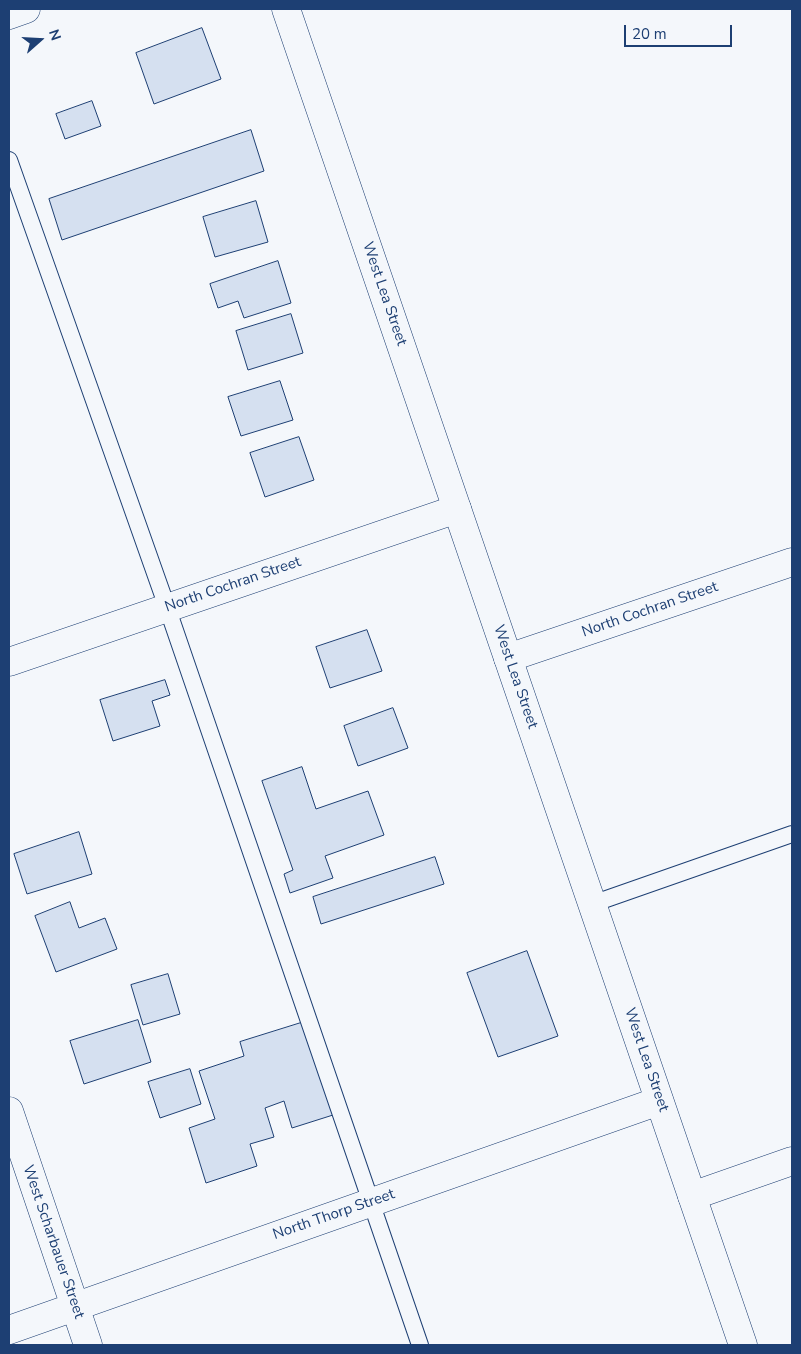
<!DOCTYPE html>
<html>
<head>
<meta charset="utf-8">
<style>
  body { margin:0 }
  #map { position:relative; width:801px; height:1354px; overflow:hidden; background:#f4f7fb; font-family:"Nunito Sans",sans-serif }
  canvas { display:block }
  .frame { position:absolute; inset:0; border:10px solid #1d3f73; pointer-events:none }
  .north { position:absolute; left:15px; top:15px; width:50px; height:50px; -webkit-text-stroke:4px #f4f7fb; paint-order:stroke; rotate:71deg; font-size:14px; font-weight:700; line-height:20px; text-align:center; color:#1d3f73 }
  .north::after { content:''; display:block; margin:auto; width:18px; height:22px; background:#1d3f73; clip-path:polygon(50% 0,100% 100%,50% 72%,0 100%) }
  .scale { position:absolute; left:624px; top:25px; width:108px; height:22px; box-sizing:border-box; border:2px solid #1d3f73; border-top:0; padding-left:6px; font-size:15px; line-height:18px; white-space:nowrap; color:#1d3f73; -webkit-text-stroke:4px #f4f7fb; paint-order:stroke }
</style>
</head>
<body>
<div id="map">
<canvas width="801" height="1354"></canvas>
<div class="frame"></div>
<div class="north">N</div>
<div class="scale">20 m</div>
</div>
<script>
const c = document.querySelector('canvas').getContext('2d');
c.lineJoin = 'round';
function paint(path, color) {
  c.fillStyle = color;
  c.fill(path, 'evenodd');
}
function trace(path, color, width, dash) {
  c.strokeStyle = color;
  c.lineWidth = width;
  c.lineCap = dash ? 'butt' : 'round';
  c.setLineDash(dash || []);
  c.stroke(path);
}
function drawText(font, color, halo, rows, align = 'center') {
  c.font = font + ' "Nunito Sans",sans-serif';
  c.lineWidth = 4;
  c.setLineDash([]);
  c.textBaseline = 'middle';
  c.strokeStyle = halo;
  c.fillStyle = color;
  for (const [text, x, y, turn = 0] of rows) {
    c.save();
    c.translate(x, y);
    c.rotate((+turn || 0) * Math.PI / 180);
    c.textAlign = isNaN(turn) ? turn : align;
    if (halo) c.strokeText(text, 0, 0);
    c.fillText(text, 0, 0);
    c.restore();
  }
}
const building = new Path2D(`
  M202 28 221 79 154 104 136 53Z
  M92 101 101 126 65 139 56 114Z
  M251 130 264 171 62 240 49 199Z
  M256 201 268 242 215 257 203 217Z
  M278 261 291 303 244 318 238 301 218 308 210 284Z
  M291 314 303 353 248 370 236 331Z
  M280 381 293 420 241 436 228 397Z
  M299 437 314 480 265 497 250 453Z
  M367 630 382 671 330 688 316 647Z
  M165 680 170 695 152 701 160 726 113 741 100 700Z
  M393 708 408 748 358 766 344 726Z
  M302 767 316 809 368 791 384 835 325 856 333 878 290 893 284 874 293 870 262 781Z
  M79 832 92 874 27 894 14 854Z
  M435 857 444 884 321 924 313 897Z
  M70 902 79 928 105 918 117 949 56 972 35 916Z
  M527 951 558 1036 498 1057 467 973Z
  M168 974 180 1014 143 1025 131 985Z
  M138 1020 151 1062 84 1084 70 1041Z
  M304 1022 333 1115 292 1128 284 1101 265 1108 274 1137 250 1144 257 1166 206 1183 189 1128 215 1119 199 1071 244 1056 240 1042Z
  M190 1069 201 1104 160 1118 148 1082Z`);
paint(building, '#d5e0f0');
trace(building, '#1d3f73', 1);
const service = new Path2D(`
  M9 160 167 607 420 1345
  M592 904 792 834`);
const minor = new Path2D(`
  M508 658 792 562
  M9 662 457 509
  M9 1111 88 1345
  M692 1196 792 1161
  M9 1330 659 1101`);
const tertiary = new Path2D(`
  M286 9 743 1345
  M9 15 26 9`);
trace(service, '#1d3f73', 18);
trace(minor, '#1d3f73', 29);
trace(tertiary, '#1d3f73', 29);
trace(service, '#f4f7fb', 16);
trace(minor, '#f4f7fb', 28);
trace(tertiary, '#f4f7fb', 28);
drawText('15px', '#1d3f73', '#f4f7fb', [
  ["West Lea Street",384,294,71],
  ["North Cochran Street",233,585,-19],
  ["North Cochran Street",650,610,-19],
  ["West Lea Street",515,677,71],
  ["West Lea Street",646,1060,71],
  ["North Thorp Street",334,1215,-19],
  ["West Scharbauer Street",53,1242,71]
]);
</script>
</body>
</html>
